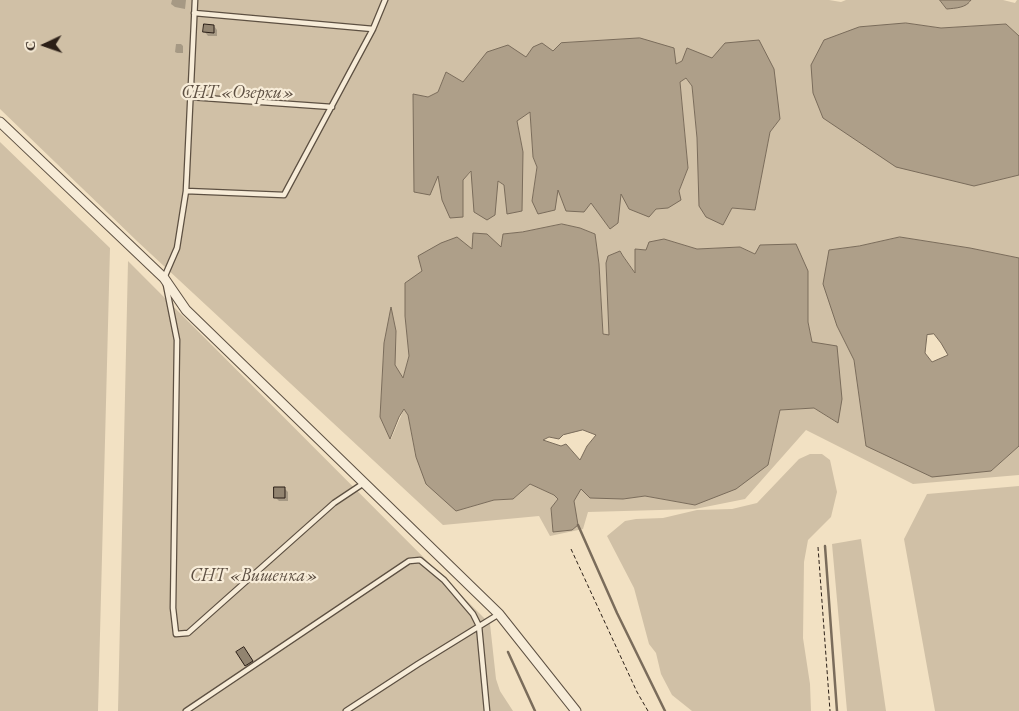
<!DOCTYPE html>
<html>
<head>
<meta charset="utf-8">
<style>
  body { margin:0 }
  #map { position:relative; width:1019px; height:711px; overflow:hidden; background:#f2e1c3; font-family:"EB Garamond",serif }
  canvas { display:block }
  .north { position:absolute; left:20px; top:20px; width:50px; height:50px; -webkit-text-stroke:4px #f7ecd8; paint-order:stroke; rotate:267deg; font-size:14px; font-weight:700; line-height:20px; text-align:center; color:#2b1f17 }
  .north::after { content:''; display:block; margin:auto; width:18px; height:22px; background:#2b1f17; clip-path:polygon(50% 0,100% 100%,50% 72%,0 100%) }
</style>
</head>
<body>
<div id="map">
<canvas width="1019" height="711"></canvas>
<div class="north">С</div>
</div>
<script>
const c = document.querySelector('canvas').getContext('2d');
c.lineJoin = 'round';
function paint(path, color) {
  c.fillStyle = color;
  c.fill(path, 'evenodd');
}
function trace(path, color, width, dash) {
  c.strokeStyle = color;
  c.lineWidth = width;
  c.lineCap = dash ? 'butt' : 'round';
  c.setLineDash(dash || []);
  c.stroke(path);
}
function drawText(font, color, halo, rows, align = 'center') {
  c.font = font + ' "EB Garamond",serif';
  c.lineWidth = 4.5;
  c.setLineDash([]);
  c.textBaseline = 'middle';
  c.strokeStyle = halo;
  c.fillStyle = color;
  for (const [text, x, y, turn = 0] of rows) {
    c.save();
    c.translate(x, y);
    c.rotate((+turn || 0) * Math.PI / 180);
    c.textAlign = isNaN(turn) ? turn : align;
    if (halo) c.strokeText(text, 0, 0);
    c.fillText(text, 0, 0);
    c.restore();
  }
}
paint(new Path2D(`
  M0 0H829L841 2 846 0H940L970 3 971 0H1003L1015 3 1017 0H1019V36L1006 24 941 28 906 23 974 186 1019 175V258L970 248 900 237 859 246 829 250 837 326 854 359 866 446 991 471 1019 446V475L913 484 806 430 745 499 695 509 588 512 583 529 550 536 539 516 443 525 138 242 0 109ZM553 51 676 64 682 61 712 58 780 119 770 132 755 210 732 208 723 225 697 138 692 86 686 78 680 82 688 168 679 191 668 208 656 209 621 193 610 229 591 202 558 189 532 201 537 167 533 157 530 111 517 121 523 152 504 185 498 181 472 171 442 200 438 175 414 117 413 95 428 97 438 92 446 72 463 82 469 75 526 58ZM562 224 580 228 595 234 599 264 603 334 610 336 606 263 620 251 636 274 635 249 646 250 664 239 697 249 740 247 756 254 808 271V322L812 343 837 423 814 408 780 410 768 465 695 505 645 496 623 499 581 488 553 532 551 509 558 499 554 495 530 484 513 499 494 500 456 511 416 457 408 415 404 409 391 439 380 417 384 343 391 309 396 331 394 365 403 378 409 356 405 316 422 271 472 250 501 248 503 234 522 232Z
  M0 142 110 248 98 711H0Z
  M128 261 490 624 496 679 500 691 513 711H118Z
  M810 454H822L830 460 837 492 831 517 808 540 804 562 803 638 810 684 811 711H692L672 695 661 674 656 653 649 644 634 588 607 536 625 521 636 519 663 518 697 510 732 509 757 503 799 459Z
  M1019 486V711H935L904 539 927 494Z
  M861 539 886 711H847L832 544Z`), '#d0c0a6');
const water = new Path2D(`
  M940 0H971C966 8 956 8 947 9Z
  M906 23 941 28 1006 24 1019 36V175L974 186 896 167 823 118 813 93 811 65 824 40 859 27Z
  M640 38 674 48 676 64 682 61 687 48 712 58 725 43 759 40 774 69 780 119 770 132 755 210 732 208 723 225 706 217 699 206 697 138 692 86 686 78 680 82 688 168 679 191 681 200 668 208 656 209 649 217 629 209 621 194 618 223 610 229 591 203 584 212 566 211 558 190 555 210 538 214 532 201 537 167 533 157 530 112 517 121 523 152 522 211 507 214 504 185 498 181 495 215 487 220 474 212 471 171 463 180V217L450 218 442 200 438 176 430 195 414 192 413 94 428 97 438 92 446 72 463 82 487 52 508 45 526 57 533 47 542 43 553 51 561 43Z
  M562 224 580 228 595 234 599 264 603 334 609 335 606 263 608 256 620 251 623 256 635 273V249L646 250 649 242 664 239 697 249 740 247 755 254 760 245 796 244 808 271V322L812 342 837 346 842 399 838 423 814 408 780 410 768 465 736 489 695 505 645 496 623 499 590 498 581 489 574 501 578 525 572 530 553 532 551 508 558 499 554 495 530 484 513 499 494 500 456 511 426 484 416 457 408 415 404 409 399 417 390 439 380 417 384 343 391 307 396 331 395 365 403 378 409 356 405 316V283L422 271 418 256 441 243 457 237 472 249 473 233 487 234 501 247 503 234 522 232ZM583 430 596 435 587 446 580 460 566 444 561 446 543 440 549 437 559 439 563 435Z
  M900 237 970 248 1019 258V446L991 471 932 477 866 446 854 360 837 326 823 284 829 250 859 246ZM934 334 941 343 948 355 932 362 925 353 927 335Z`);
paint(water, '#ae9f89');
trace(water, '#7a6c5b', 1);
paint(new Path2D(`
  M172 0H186L185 9 175 7 171 4Z
  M214 26 217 30V36H208L205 32Z
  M176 44H181L183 46V53H177L175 52Z
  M284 488 288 492V501H279L275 497Z
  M244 648 255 665 250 669 246 665Z`), '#0003');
trace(new Path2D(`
  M578 525 617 613 665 711
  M825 546 837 711
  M508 652 535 711`), '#7a6c5b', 2.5);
const building = new Path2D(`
  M204 24 214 25V33L203 32Z
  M274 487H285V498H274Z
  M244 647 253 661 245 666 236 652Z`);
paint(building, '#928470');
trace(building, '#2b1f17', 1);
const service = new Path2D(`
  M194 13 373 29
  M190 97 332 107
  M186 191 284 195 373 29 385 0
  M164 278 177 248 186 191 195 0
  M166 285 177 340 173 608 176 634 188 633 334 503 364 483
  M186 711 409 561 420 560 444 580 473 614 479 626 487 711
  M346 711 418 664 499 614`);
const minor = new Path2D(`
  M0 122 164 278 186 310 499 614 576 711`);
trace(service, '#5d5042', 7);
trace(minor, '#5d5042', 11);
trace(new Path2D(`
  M818 547 830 711
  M571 549 637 692 648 711`), '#2b1f17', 1, [4, 2.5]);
trace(service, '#f7ecd8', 4.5);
trace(minor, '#f7ecd8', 9);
drawText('italic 18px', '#5d4f42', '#f7ecd8', [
  ["СНТ «Озерки»",238,93],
  ["СНТ «Вишенка»",254,576]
]);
</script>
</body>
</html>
